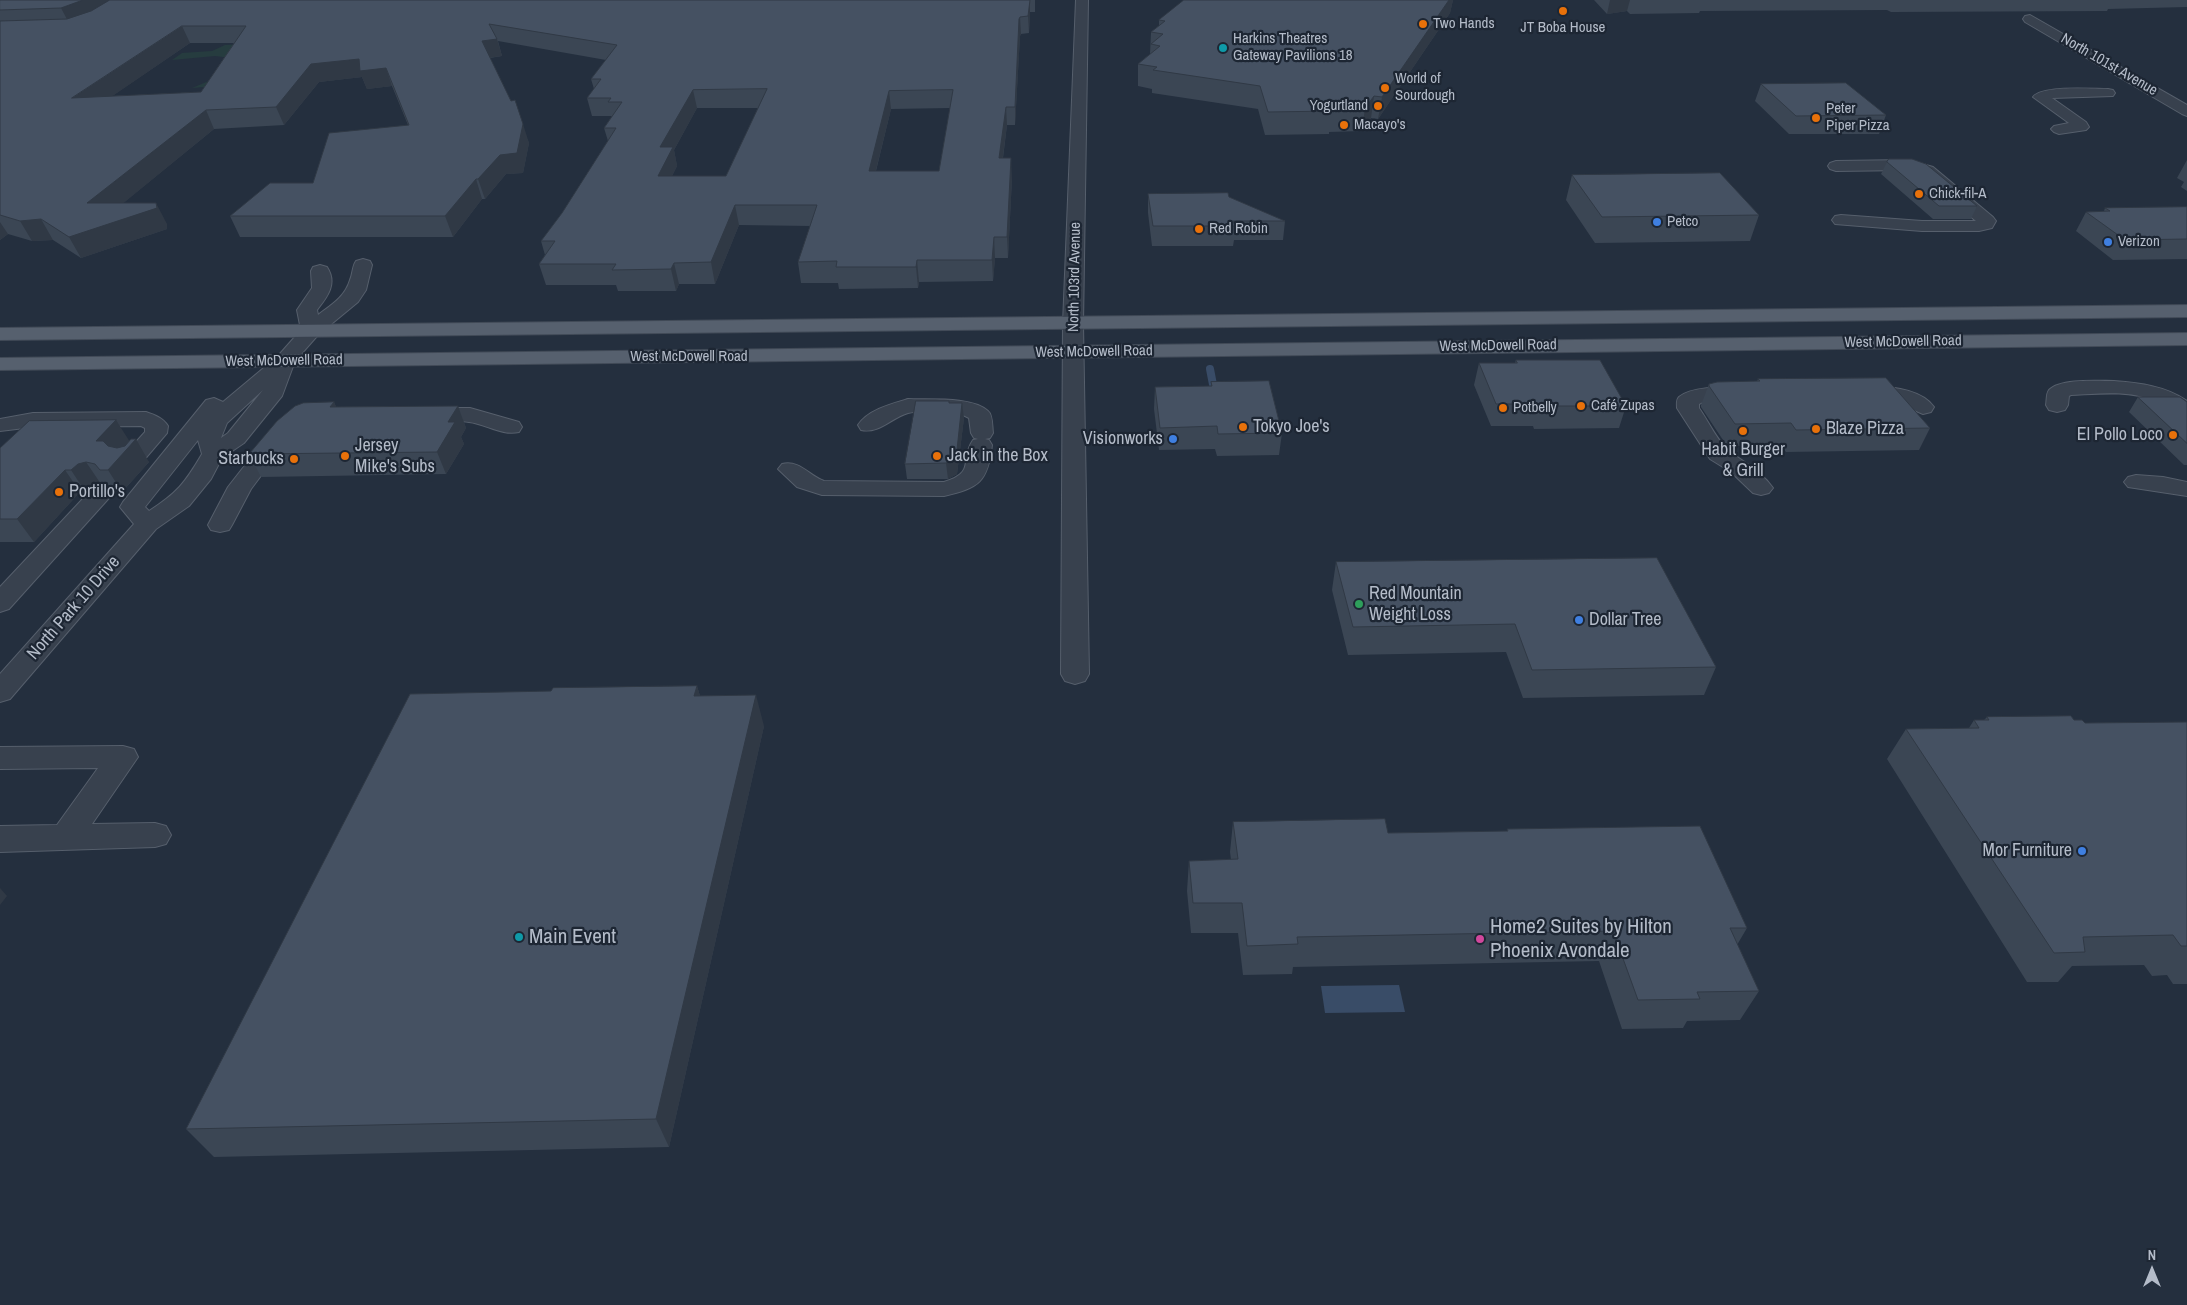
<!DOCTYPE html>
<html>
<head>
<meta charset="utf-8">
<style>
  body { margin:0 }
  #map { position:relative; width:2187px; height:1305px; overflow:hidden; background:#242f3e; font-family:"Archivo Narrow",sans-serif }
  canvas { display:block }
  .north { position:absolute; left:2127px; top:1245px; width:50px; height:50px; -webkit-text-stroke:4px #1d2633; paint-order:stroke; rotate:0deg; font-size:14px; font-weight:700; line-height:20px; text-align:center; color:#b4bcc9 }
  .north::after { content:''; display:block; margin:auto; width:18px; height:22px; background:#b4bcc9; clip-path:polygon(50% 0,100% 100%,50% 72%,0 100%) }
</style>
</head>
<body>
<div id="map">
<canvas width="2187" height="1305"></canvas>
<div class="north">N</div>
</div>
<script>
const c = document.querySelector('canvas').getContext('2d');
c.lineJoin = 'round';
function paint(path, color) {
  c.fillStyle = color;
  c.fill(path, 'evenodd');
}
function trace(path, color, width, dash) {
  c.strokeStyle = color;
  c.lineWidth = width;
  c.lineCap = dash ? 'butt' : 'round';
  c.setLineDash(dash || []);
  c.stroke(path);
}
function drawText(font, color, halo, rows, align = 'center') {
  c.font = font + ' "Archivo Narrow",sans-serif';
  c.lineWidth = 4.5;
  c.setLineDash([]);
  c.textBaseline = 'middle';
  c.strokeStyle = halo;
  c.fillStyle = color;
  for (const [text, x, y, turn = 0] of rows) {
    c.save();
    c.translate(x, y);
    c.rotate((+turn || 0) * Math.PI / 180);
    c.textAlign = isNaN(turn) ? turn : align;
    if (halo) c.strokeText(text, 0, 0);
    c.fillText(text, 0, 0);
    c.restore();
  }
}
paint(new Path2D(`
  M265 43 229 85 192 88 211 80 231 58 215 56 172 60 182 53 212 51 225 45Z`), '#263c3f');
paint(new Path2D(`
  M1399 985 1405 1012 1325 1013 1321 986Z`), '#394c67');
trace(new Path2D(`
  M1210 369 1215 395`), '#394c67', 8);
const minor = new Path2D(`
  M1076 0H1088L1083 324 1089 674 1085 681 1075 684 1065 681 1061 674 1063 324Z
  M2030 15 2187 105V116L2182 114 2025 22 2023 19 2025 16Z
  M2108 89 2113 90 2115 93 2113 96 2052 98 2086 122 2089 127 2086 130 2059 134 2054 132 2051 129 2054 126 2069 123 2033 97C2042 85 2092 89 2108 89Z
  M1908 160 1933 167 1993 217 1996 221 1992 228 1979 231H1922L1835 224 1832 220 1835 216 1841 215 1922 221H1976L1921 175 1907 170 1836 171 1830 169 1828 166 1830 163 1836 161Z
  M363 259 370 261 372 265 366 290 358 302 318 335 295 361 282 396 244 443 222 458 211 479 189 506 156 529 10 699 0 702V674L134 524 120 507 123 502 206 400 214 398 223 402 278 356 301 330 297 310 312 288 311 271 313 267 320 265 327 267C338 284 327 297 317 310L318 315C331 305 345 297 350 280 353 273 352 267 356 261ZM263 390 228 433 221 438 227 423ZM198 440 202 454C185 483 177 493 149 511L145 507Z
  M2114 381C2139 383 2166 386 2187 401V418C2174 414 2165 405 2152 400 2127 390 2097 394 2071 395L2069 396 2068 405 2065 410 2057 412 2049 410 2046 405C2047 400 2046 394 2049 390 2060 378 2099 381 2114 381Z
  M1865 386C1886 386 1921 388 1934 407L1931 412 1923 414 1891 400 1857 397 1854 392 1857 387Z
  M1742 387 1750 388 1753 393 1750 398 1705 401 1699 404V408C1707 419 1718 442 1728 450 1744 463 1761 471 1773 488L1769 493 1761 495 1753 493 1731 472 1710 459 1677 408C1677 404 1676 400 1679 397 1691 386 1727 387 1742 387Z
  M908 399C929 400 972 396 988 411 993 415 992 426 993 433L990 438 985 439 989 440 992 445C988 482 979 488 944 496L822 495 797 487 778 469 782 464C800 460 808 475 824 481L944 482C977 472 959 460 973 440L978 439 974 438 971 433 969 418 963 415C949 413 921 410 908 413 891 418 879 434 861 430L858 425C868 410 891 404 908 399Z
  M425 408H470L519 422 522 427 519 432C502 436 486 424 469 422 452 419 434 424 417 420L414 415 417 410Z
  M146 412C155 415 163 418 168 426L167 433 138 467 130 469 122 467 118 462 145 432V428L141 426 33 427 0 431V419L33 413Z
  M279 430 287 432 290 437 251 489 232 525 229 530 220 532 211 530 208 525 228 487 271 432Z
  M2136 475 2163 477 2187 482V496L2128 487 2124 482 2128 477Z
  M101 486 109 488 113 493 109 498 9 609 0 612V587L93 488Z
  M123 746 134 749 138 757 92 824 155 823 166 826 171 835 166 844 155 847 0 852V826L57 825 98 768 0 769V747Z`);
const major = new Path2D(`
  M2187 305V317L0 340V328Z
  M2187 333V345L0 370V358Z`);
trace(minor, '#565f6c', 2);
trace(major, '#414a57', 2);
paint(minor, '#38414e');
paint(major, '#56606e');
paint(new Path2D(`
  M0 0H1035V12H1030L1029 33 1021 34 1020 36 1015 125H1007L1003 158 1012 178 1008 258H995L993 281 919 282 918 288 839 289 838 283H801L798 262 810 226 739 225 715 284H679L676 291H618L616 285H546L539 264 545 255 541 241 562 213 608 141 604 128 612 116H592L587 98 594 89 591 79 606 60 498 41 502 56 490 58 529 143 523 173 506 174 485 199H482L453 237H240L230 216 313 183 408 125 392 86 367 89 362 77 319 82 284 125 214 129 123 203 167 224V229L81 258 53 240 32 241 8 234 0 240ZM190 43H234L201 92 112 96ZM697 108H758L726 176H672L677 166 674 150ZM950 108 939 171H876L891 109Z
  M1184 0H1453L1450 13 1378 119 1371 118 1362 131 1329 132V134L1265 135 1258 109 1152 93V89L1138 86V64L1150 54 1151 32 1159 26V20Z
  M1594 0H2187V7L2108 9 2107 11 1891 12 1887 10 1700 11 1699 13 1630 14 1627 11 1607 14Z
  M1761 84 1886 115 1879 134H1789L1755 101Z
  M2187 160V191L2181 187 2184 182 2177 178Z
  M1887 162 1977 206 1971 219H1933L1881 174Z
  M1572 175 1759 215 1750 241 1595 243 1566 200Z
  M1148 194 1229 197 1285 221 1283 240H1234L1233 246H1152L1148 213Z
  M2187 207V259L2113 260 2076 231 2086 212 2104 211 2105 208Z
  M1516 360 1626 406 1619 428 1534 429 1533 426H1491L1474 385 1479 363H1515Z
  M1758 379 1930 428 1919 450 1786 452 1781 446H1727L1701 407V405L1709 384 1757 381Z
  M1211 382 1282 433 1279 455 1217 456 1215 449 1159 450 1154 409 1155 387 1211 386Z
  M2138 397 2187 402V465H2184L2129 412Z
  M334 402 336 407 458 406 466 428 461 437 464 444 446 474 261 477 249 454Z
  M950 403H962L964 418 957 474 948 479H907L905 464Z
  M129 442 149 462 122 492H115L109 486 101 484 93 486 86 493 80 492 34 542H0V448Z
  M1336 562 1716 667 1704 695 1523 698 1506 652 1348 655 1332 590Z
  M697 686 700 696 764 726 669 1147 214 1157 186 1129 551 691Z
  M1987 717 2074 720 2085 723 2187 722V984H2173L2167 975 2152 976 2144 965 2072 966 2058 982H2027L1887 759 1906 729 1969 728 1974 720H1984Z
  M1233 822 1388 833 1507 831V829L1747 928 1737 945 1759 991 1740 1020 1687 1021 1683 1028 1622 1029 1599 961 1293 967 1292 974 1243 975 1238 933H1191L1187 891 1189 861 1231 860 1230 852Z`), '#3b4654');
paint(new Path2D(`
  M83 0H123L70 25 61 8Z
  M1030 0V12L1029 33 1028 16Z
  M1449 0H1453L1450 13 1378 119 1382 97Z
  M1610 0H1630L1627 11 1607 14Z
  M1020 17 1021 34 1020 36 1015 125V107L1019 19Z
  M182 26 190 43 82 117 72 98Z
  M497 39 502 56 487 58 482 41Z
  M359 59 386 68 392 86 367 89 362 77 319 82 284 125 276 107 311 64Z
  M693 90 697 108 674 150 677 166 662 196 658 176 660 147Z
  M889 91 891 109 871 190 869 171Z
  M1374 96 1371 118 1362 131 1365 108Z
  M1006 107 1007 125 1000 178 999 158Z
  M206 110 214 129 98 224 87 203Z
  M523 124 529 143 523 173 506 174 485 199 478 179Z
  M1011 158 1012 178 1008 258 1007 237Z
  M476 179 482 199 453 237 445 216Z
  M156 203 167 224V229L81 258 69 237Z
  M735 205 739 225 715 284 711 262Z
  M41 219 53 240 32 241 20 221Z
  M0 222 8 234 0 240Z
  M994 237 995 258 993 281 992 260Z
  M917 260 919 282 918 288 916 267Z
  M674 263 679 284 676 291 671 269Z
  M334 402 344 424 330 407Z
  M962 403 964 418 957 474 948 479 946 463Z
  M458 406 466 428 461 437 464 444 446 474 437 452 448 422Z
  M116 420 130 442 110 463 96 441Z
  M136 439 149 462 122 492 108 470Z
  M86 462 101 484 93 486 86 493 71 470 78 464Z
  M65 470 80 492 34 542 17 519Z
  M697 686 706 716 694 696Z
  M756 695 764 726 669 1147 656 1119Z
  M0 888 7 896 0 905Z`), '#303945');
const building = new Path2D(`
  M0 0H83L61 8 0 10Z
  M110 0H1030L1028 16 1020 17 1019 19 1015 107H1006L999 158H1011L1007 237H994L992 260H917L916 267H836L837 261 798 262 817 205H735L711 262 674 263 671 269 612 270 616 264H539L555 241H541L562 213 616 128H604L622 102H608L611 98H587L601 79H591L617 45 489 24 497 39 482 41 511 101 515 100 523 124 517 153 500 155 478 179H476L445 216H230L270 183H313L329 133 409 125 386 68 360 71 359 59 311 64 276 107 206 110 87 203H156L157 208 69 237 41 219 20 221 0 215V21L67 19 91 11ZM182 26H246L201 92 72 98ZM767 89 726 176H658L673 147H660L693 90ZM953 90 939 171H869L889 91Z
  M1184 0H1449L1382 97 1374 96 1365 108 1330 109 1332 111 1268 112 1260 86 1153 70 1157 67 1138 64 1160 46 1151 44 1163 34 1151 32 1165 21 1159 20Z
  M1846 83 1886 115 1796 116 1761 84Z
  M1889 159H1912L1926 164 1977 206H1939L1887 162Z
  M1720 173 1759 215 1602 217 1572 175Z
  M1228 193 1229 197 1285 221H1233L1235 226H1153L1148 194Z
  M2187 207V239L2125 240 2086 212 2110 211 2105 208Z
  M1516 360H1600L1626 406H1540L1539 404H1496L1479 363H1517Z
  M1886 378 1930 428 1796 430 1791 423 1735 424 1709 386V384L1717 382 1760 381 1758 379Z
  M1269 381 1282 433 1218 434 1217 426 1160 428 1155 387 1212 386 1211 382Z
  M2138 397H2180L2187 402V443Z
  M916 401H949V403H962L956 459 946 463 905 464Z
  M334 402 330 407 458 406 448 422H455L437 452 249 454 277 421 295 406 303 403Z
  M116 420 96 441H103L108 446 117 448 125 446 131 439H136L108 470H100L95 464 86 462 78 464 71 470H65L17 519H0V448L29 421Z
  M1657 558 1716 667 1532 670 1515 624 1353 627 1336 562Z
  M697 686 694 696 756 695 656 1119 186 1129 410 694 551 691 553 688Z
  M2071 716 2074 720H2082L2085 723 2187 722V946H2181L2173 935 2083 937 2085 952 2054 953 1906 729 1979 728 1974 720H1989L1987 717Z
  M1385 819 1388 833 1508 831 1507 829 1700 826 1747 928H1730L1759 991 1697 992 1700 999 1638 1000 1613 931 1297 937 1298 944 1247 946 1242 903H1193L1189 861 1238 859 1233 822Z`);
paint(building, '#455162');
trace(building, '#303945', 1);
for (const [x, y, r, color] of [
  [1563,11,5,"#e8710a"],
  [1423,24,5,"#e8710a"],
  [1223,48,5,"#0f9aa8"],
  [1385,88,5,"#e8710a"],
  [1378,106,5,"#e8710a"],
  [1816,118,5,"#e8710a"],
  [1344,125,5,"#e8710a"],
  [1919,194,5,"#e8710a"],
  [1657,222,5,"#3f7fe0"],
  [1199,229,5,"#e8710a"],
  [2108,242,5,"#3f7fe0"],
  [1581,406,5,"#e8710a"],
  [1503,408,5,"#e8710a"],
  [1243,427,5,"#e8710a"],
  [1816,429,5,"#e8710a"],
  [1743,431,5,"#e8710a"],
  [2173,435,5,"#e8710a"],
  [1173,439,5,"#3f7fe0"],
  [345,456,5,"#e8710a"],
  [937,456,5,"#e8710a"],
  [294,459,5,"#e8710a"],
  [59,492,5,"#e8710a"],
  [1359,604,5,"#2e9e5b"],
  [1579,620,5,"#3f7fe0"],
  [2082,851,5,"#3f7fe0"],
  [519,937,5,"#0f9aa8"],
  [1480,939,5,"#d1479c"]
]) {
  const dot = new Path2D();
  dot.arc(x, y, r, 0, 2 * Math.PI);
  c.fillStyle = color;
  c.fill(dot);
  trace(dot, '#1d2633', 2);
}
drawText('15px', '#b4bcc9', '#1d2633', [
  ["Two Hands",1433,24],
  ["JT Boba House",1563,28,"center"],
  ["Harkins Theatres",1233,39],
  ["Gateway Pavilions 18",1233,56],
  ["World of",1395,79],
  ["Sourdough",1395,96],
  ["Yogurtland",1368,106,"right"],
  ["Peter",1826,109],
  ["Piper Pizza",1826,126],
  ["Macayo's",1354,125],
  ["Chick-fil-A",1929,194],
  ["Petco",1667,222],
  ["Red Robin",1209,229],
  ["Verizon",2118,242],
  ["Café Zupas",1591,406],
  ["Potbelly",1513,408]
], 'left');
drawText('15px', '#b4bcc9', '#1d2633', [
  ["North 101st Avenue",2109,65,30],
  ["North 103rd Avenue",1075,277,-89],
  ["West McDowell Road",1903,342,-1],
  ["West McDowell Road",1498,346,-1],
  ["West McDowell Road",1094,352,-1],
  ["West McDowell Road",689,357],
  ["West McDowell Road",284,361,-1]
]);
drawText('18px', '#b4bcc9', '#1d2633', [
  ["Tokyo Joe's",1253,427],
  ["Blaze Pizza",1826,429],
  ["El Pollo Loco",2163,435,"right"],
  ["Visionworks",1163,439,"right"],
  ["Jersey",355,446],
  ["Mike's Subs",355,467],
  ["Habit Burger",1743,450,"center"],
  ["& Grill",1743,471,"center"],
  ["Jack in the Box",947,456],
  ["Starbucks",284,459,"right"],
  ["Portillo's",69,492],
  ["Red Mountain",1369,594],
  ["Weight Loss",1369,615],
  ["Dollar Tree",1589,620],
  ["Mor Furniture",2072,851,"right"]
], 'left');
drawText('18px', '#b4bcc9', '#1d2633', [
  ["North Park 10 Drive",74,608,-49]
]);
drawText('21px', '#b4bcc9', '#1d2633', [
  ["Home2 Suites by Hilton",1490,927],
  ["Phoenix Avondale",1490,951],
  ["Main Event",529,937]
], 'left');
</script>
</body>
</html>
